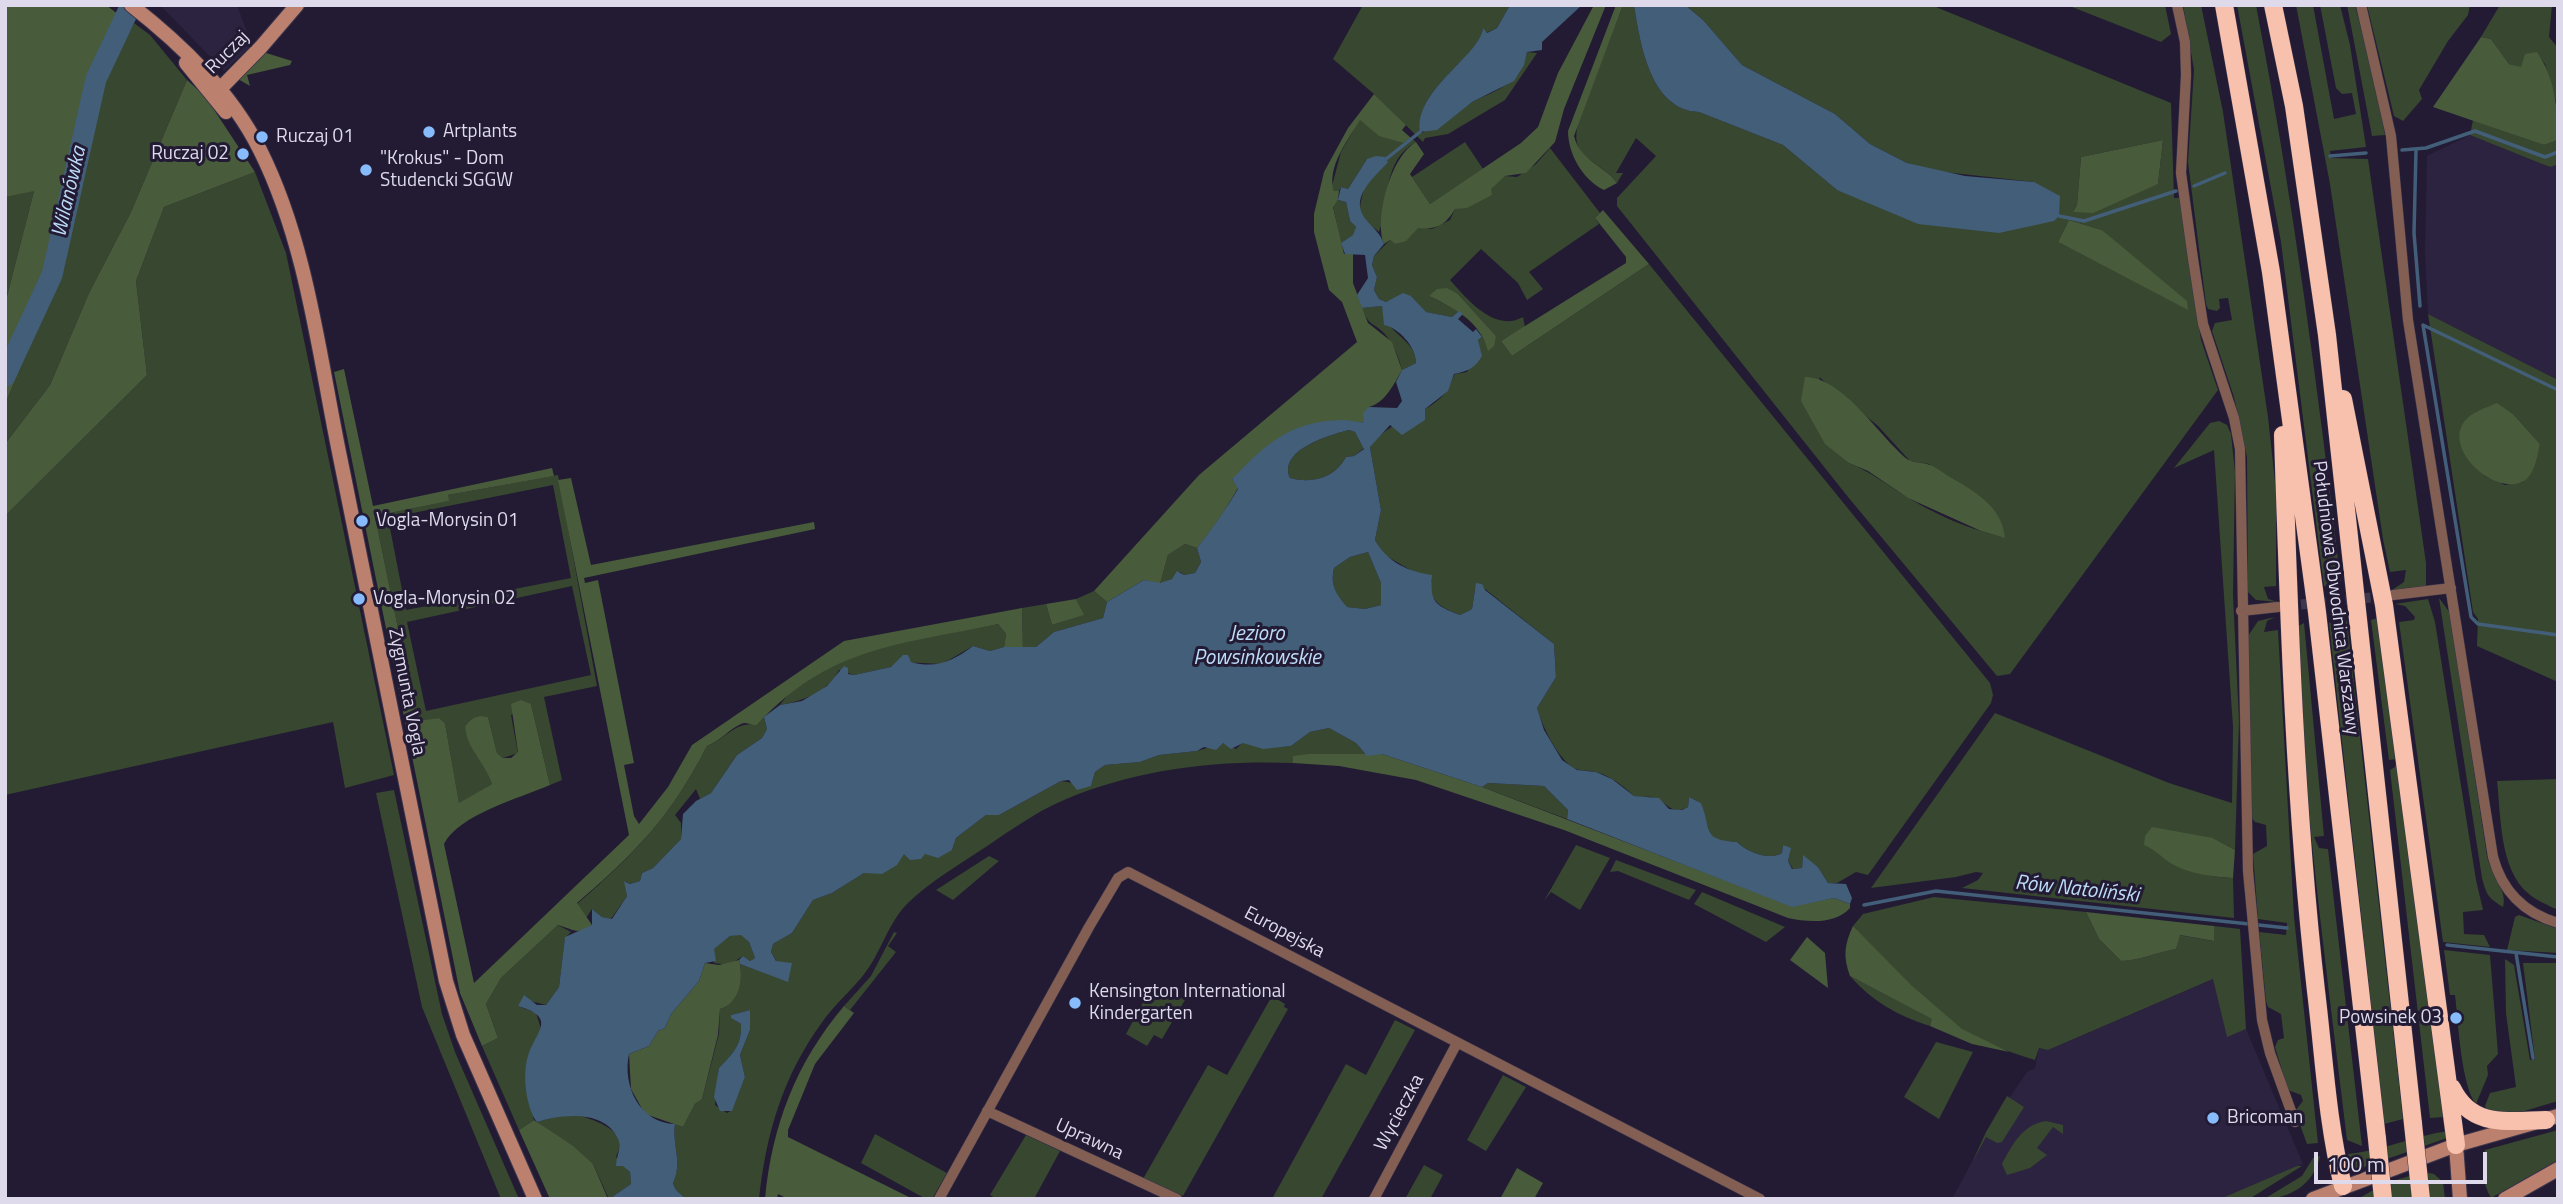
<!DOCTYPE html>
<html>
<head>
<meta charset="utf-8">
<style>
  body { margin:0 }
  #map { position:relative; width:2563px; height:1204px; overflow:hidden; background:#221b33; font-family:"Titillium Web",sans-serif }
  canvas { display:block }
  .frame { position:absolute; inset:0; border:7px solid #dedaeb; pointer-events:none }
  .scale { position:absolute; left:2314px; top:1152px; width:173px; height:32px; box-sizing:border-box; border:4px solid #dedaeb; border-top:0; padding-left:9px; font-size:21px; line-height:24px; white-space:nowrap; color:#dedaeb; -webkit-text-stroke:5px #221b33; paint-order:stroke }
</style>
</head>
<body>
<div id="map">
<canvas width="2563" height="1204"></canvas>
<div class="frame"></div>
<div class="scale">100 m</div>
</div>
<script>
const c = document.querySelector('canvas').getContext('2d');
c.lineJoin = 'round';
function paint(path, color) {
  c.fillStyle = color;
  c.fill(path, 'evenodd');
}
function trace(path, color, width, dash) {
  c.strokeStyle = color;
  c.lineWidth = width;
  c.lineCap = dash ? 'butt' : 'round';
  c.setLineDash(dash || []);
  c.stroke(path);
}
function drawText(font, color, halo, rows, align = 'center') {
  c.font = font + ' "Titillium Web",sans-serif';
  c.lineWidth = 6;
  c.setLineDash([]);
  c.textBaseline = 'middle';
  c.strokeStyle = halo;
  c.fillStyle = color;
  for (const [text, x, y, turn = 0] of rows) {
    c.save();
    c.translate(x, y);
    c.rotate((+turn || 0) * Math.PI / 180);
    c.textAlign = isNaN(turn) ? turn : align;
    if (halo) c.strokeText(text, 0, 0);
    c.fillText(text, 0, 0);
    c.restore();
  }
}
paint(new Path2D(`
  M160 5H237L252 45 224 71Z
  M2470 135 2542 164 2551 167 2558 164V380L2428 314 2425 253 2427 156Z
  M2214 979 2227 1036 2246 1029 2303 1164 2220 1199H1952L2007 1096 2010 1097 2027 1072 2035 1068 2039 1048 2048 1050Z`), '#2c2340');
paint(new Path2D(`
  M5 5 34 191 5 304Z
  M1363 5H1510L1497 28 1486 33 1483 29C1480 57 1411 90 1422 133 1439 123 1456 109 1474 101 1500 89 1520 83 1527 52L1537 53 1505 100 1448 134 1425 138 1423 142 1374 94 1333 59Z
  M1623 5H1634C1640 43 1650 110 1699 112L1783 145 1837 190 2034 182 1935 171 1907 163 1870 144 1835 114 1742 65 1703 20 1685 5H1931L2171 103 2174 198H2180L2201 340 2218 390 2010 674 1997 676 1848 497 1617 206V198L1656 156 1636 138 1616 173H1623L1617 183C1598 157 1567 161 1579 120ZM2163 140 2158 184 2073 212 2077 205 2081 157ZM2069 220 2102 230 2187 309 2058 242ZM1819 377 1878 426 1910 461 1929 464 2004 537C1973 531 1934 514 1907 497 1887 485 1871 472 1849 463Z
  M2067 5H2165L2171 34 2161 42Z
  M2183 5H2201L2223 112 2268 417 2276 491V586L2264 587 2268 599 2278 602 2256 600 2248 592 2247 457 2234 397 2212 331 2215 323 2232 320 2228 298 2219 299 2220 308 2217 311 2208 309 2206 304 2188 162 2194 70Z
  M2237 5H2256C2293 197 2318 390 2341 584L2324 586 2281 242Z
  M2296 5H2313L2334 119 2356 114 2352 93 2342 94 2336 88 2320 5H2340L2350 45 2366 147 2330 151 2331 158 2368 159 2426 563V586L2392 590 2404 582 2406 570 2390 572 2383 539 2330 184Z
  M2347 5H2355L2376 84 2385 135 2372 136Z
  M2367 5H2470L2468 15 2448 41 2419 90 2422 99 2403 121 2394 116Z
  M2500 5H2552L2549 37 2558 48V108L2545 64 2537 53 2522 68 2509 64 2491 39 2481 37Z
  M134 23 150 35 187 80 131 212 89 293 50 385 5 444V404L26 355 80 186 102 85Z
  M1360 119 1379 135 1403 143 1411 138 1416 142C1382 161 1390 200 1379 232 1356 214 1358 214 1364 188 1366 179 1366 168 1367 159L1348 189 1341 187 1339 191H1334L1332 186 1341 152Z
  M2473 120 2544 145 2558 140V164L2551 167 2542 164 2470 135Z
  M1465 142 1483 169 1430 204 1412 177Z
  M1550 148 1600 213 1595 218 1599 224 1529 272 1543 289 1527 300 1518 283 1481 249 1450 280C1467 299 1495 333 1523 317L1525 327 1501 341 1512 356 1649 264 1990 683 1993 695 1991 703 1868 875 1856 872 1837 883H1828L1818 867 1803 856 1802 868 1793 869 1788 861 1790 852 1783 845 1782 853C1769 861 1747 852 1737 842L1721 841 1710 836 1701 803 1689 797 1688 807C1670 817 1666 799 1651 797 1646 796 1640 798 1634 796 1623 786 1611 776 1596 772 1589 770 1581 772 1574 768 1558 759 1542 726 1537 708L1556 677 1554 644 1485 589H1475L1472 609 1460 615C1444 609 1425 600 1432 580L1426 574 1419 575 1383 554 1375 540 1381 510 1370 447C1391 417 1424 418 1445 393 1450 388 1451 380 1455 374L1467 372 1479 354 1478 340 1482 337 1488 347 1496 336 1458 294 1429 296 1459 311 1452 317 1425 312 1411 296 1386 302 1379 299 1374 290 1377 277 1372 265 1374 256 1390 240 1395 244 1418 227 1432 229 1450 220 1455 209 1505 176 1517 177 1536 164Z
  M255 172 286 253 394 775 345 788 333 722 5 795V516L147 375 136 281 164 207Z
  M1338 200 1346 202 1350 221 1356 227 1354 235 1341 243 1333 206Z
  M1382 306C1383 309 1383 313 1385 317 1391 335 1416 341 1416 363L1402 370C1399 358 1393 343 1384 333 1372 321 1370 328 1362 308Z
  M2428 314 2558 380V682L2477 646 2478 619 2473 612ZM2514 415 2540 444 2523 482 2505 485 2485 476Z
  M2219 421 2227 425 2231 434 2235 472 2233 595 2239 721 2235 850 2213 838 2159 852C2179 871 2206 877 2233 878L2234 918 1962 888 1978 880 1983 873 1976 872 1956 877 1871 888 1995 713 2169 783 2232 803 2233 727 2214 450 2174 468 2210 423Z
  M1349 430 1355 432 1364 448 1354 456 1346 457C1335 478 1313 484 1290 478 1278 450 1329 435 1349 430Z
  M558 475 597 686 544 697 562 780 550 785 531 704 511 715 518 753 503 758 497 753 488 717C477 714 472 717 465 726L476 755 486 764 492 784 459 804 445 723 439 718 417 722 375 516 448 501V495ZM553 485 571 578 406 610 388 518ZM572 586 591 675 426 711 407 622Z
  M1185 544 1197 548 1201 562 1195 573 1184 575 1180 572 1172 579 1160 584 1168 555Z
  M1368 552 1381 583V605L1365 609 1346 607C1336 594 1330 585 1334 568L1350 557Z
  M1094 591 1107 602 1103 618 1054 632 1036 647 1023 649 1022 608 1046 604 1052 625 1083 615 1076 599Z
  M2439 598 2450 613 2487 856C2491 873 2508 891 2503 907 2489 898 2487 897 2482 878Z
  M2428 599 2435 622 2476 880 2483 910 2463 912 2464 934 2484 935 2490 947 2443 942 2399 622 2414 620 2415 617 2405 606 2395 604Z
  M2275 617 2267 621 2264 632 2278 630 2294 917 2318 1143 2307 1144 2295 1111 2303 1101 2301 1095 2288 1090 2275 1047 2278 1040 2284 1038 2281 1014 2268 1007 2266 1001 2259 932 2286 935 2287 923 2258 919 2253 854 2267 846 2266 825 2255 822 2251 817 2248 636 2258 621Z
  M2378 618 2445 1117 2430 1118 2390 770 2395 767 2397 759 2389 760 2371 620Z
  M2347 621 2403 1119 2384 1124 2329 623Z
  M2304 623 2324 836 2314 837 2319 848 2328 849 2362 1146 2347 1140C2327 970 2302 798 2297 627Z
  M998 624 1006 634 1004 647 990 651 973 646 942 664 899 662 891 667 854 675 839 670C828 692 803 701 780 705 820 647 933 638 998 624Z
  M764 717 767 729 762 738 737 755 711 793 700 799 696 789 675 815 681 823V839L653 868 642 873 640 881 630 884 625 881 627 896 611 919 602 917 592 909 586 918 577 904C637 852 671 816 707 746 726 739 736 720 757 725Z
  M1329 728 1356 743 1367 756H1293V763C1216 760 1136 769 1064 800 1033 813 1006 834 978 852 955 867 929 883 909 902 888 922 882 951 865 973 852 990 835 1004 823 1021 783 1075 766 1134 759 1199H686L676 1190 673 1182C683 1162 672 1146 675 1124L683 1127 695 1104 702 1099 719 1034 720 1009C739 1003 743 981 740 964L788 981 771 952 773 944 792 933 813 900 832 893 864 873 874 872 905 853 952 850 956 838 986 815H999L1061 781 1091 786 1095 772 1105 765 1140 762 1159 755 1197 751 1223 743 1236 749 1243 742 1263 748 1291 746 1310 732ZM750 1010V1030L740 1055 745 1077 732 1110 727 1113 715 1105 719 1068C732 1054 742 1046 741 1024L731 1018V1015Z
  M2558 779V910C2548 905 2537 901 2529 894 2499 870 2501 815 2497 781Z
  M1488 783 1544 786 1568 810 1567 819 1482 787Z
  M394 790 442 1014 455 1052 519 1199H501L422 1007 376 793Z
  M1576 845 1610 858 1580 910 1551 892 1544 901Z
  M989 856 999 861 953 900 936 890Z
  M1616 860 1696 890 1689 900 1618 871 1610 872Z
  M1702 892 1785 927 1766 942 1694 904Z
  M1934 897 2086 912 2099 939 2121 961C2139 961 2157 952 2176 949L2179 935 2213 941 2214 926 2240 929 2246 1029 2227 1037 2213 979 2048 1050 2039 1048 2035 1060C2010 1052 1981 1043 1960 1028 1921 999 1883 963 1853 926L1863 914Z
  M2519 915 2558 929V953L2507 950 2515 917Z
  M558 925 571 932 565 938 559 987 546 1005 530 1001 518 1006 536 1013 542 1032C521 1068 525 1080 534 1120L519 1130 482 1046 498 1038 486 1004 501 978Z
  M894 932 897 933 888 946 896 952 850 1010 844 1006 871 976Z
  M741 934 749 942 755 958 750 961 743 956 729 965 714 963 713 949 730 936Z
  M2444 950 2490 955 2498 1054 2487 1066 2488 1075 2476 1104C2461 1086 2458 1019 2455 995H2450Z
  M2505 959 2514 965 2530 1060 2535 1059 2523 963H2558V1101L2504 1117 2487 1110 2485 1106 2490 1093 2516 1087 2506 1013Z
  M1850 976 1933 1019 1930 1026C1898 1016 1872 1001 1850 976Z
  M1154 982 1185 1000 1162 1039 1154 1035 1147 1046 1126 1034Z
  M1272 996 1285 1004 1284 1007 1288 1009 1183 1196 1143 1179 1208 1065 1227 1075Z
  M1395 1020 1415 1030 1321 1199H1272L1346 1064 1366 1075Z
  M1936 1042 1973 1052 1939 1119 1904 1097Z
  M1503 1075 1526 1087 1486 1151 1467 1140Z
  M2007 1096 2024 1107 2002 1142 1997 1143 1986 1137 1972 1163 1986 1132Z
  M570 1113C590 1119 632 1128 616 1157L630 1172 631 1184 609 1199 593 1164 537 1122Z
  M2046 1121 2063 1125V1134L2053 1127 2037 1148 2047 1155 2030 1168 2007 1175 2002 1164C2012 1145 2023 1124 2046 1121Z
  M2558 1130V1160L2491 1198C2482 1183 2482 1164 2485 1150Z
  M2448 1131 2447 1138 2350 1172 2348 1154C2382 1151 2413 1136 2448 1131Z
  M875 1134 947 1173 932 1199H926L861 1163Z
  M1026 1135 1060 1151 1034 1199H997L990 1195Z
  M2320 1156C2315 1183 2290 1199 2264 1199L2302 1176 2313 1158Z
  M1424 1165 1443 1175 1430 1199H1405Z
  M2297 1166H2302L2249 1199H2220Z
  M2424 1172 2434 1174 2443 1182 2445 1199H2358L2385 1183Z`), '#38472f');
paint(new Path2D(`
  M5 5H106L119 15 90 85 69 180 82 179 54 290 5 404V304L34 191 5 197Z
  M1594 5H1606L1564 109 1555 142 1526 173 1505 176 1491 189 1492 195 1467 208 1455 209C1446 225 1436 230 1418 228L1406 241 1395 244 1390 240 1384 244C1374 218 1391 156 1416 142L1424 154 1410 174 1430 204 1521 143 1538 127 1558 73Z
  M1616 5H1623L1574 136C1580 161 1604 165 1617 183L1604 190C1583 180 1568 154 1568 131Z
  M2481 37 2491 39 2509 64 2521 67 2525 54 2537 52C2555 78 2558 109 2558 140L2544 145 2433 107Z
  M263 52 292 61 290 65 247 75 250 86 238 79Z
  M187 80 205 96 255 172 164 207 136 281 147 375 5 516V444L50 385 89 293 131 212Z
  M1374 94 1406 125 1402 130 1411 138 1403 143 1379 136 1360 120C1349 139 1326 167 1334 191H1339L1338 200 1333 207 1344 254H1353V283L1368 323 1392 342 1402 370C1394 384 1385 403 1369 407L1365 422 1354 423 1232 479 1238 488C1226 509 1213 529 1197 548L1185 544 1168 555 1160 584 1144 580 1107 602 1094 591 1199 475 1357 342 1342 302 1329 290 1314 232V214L1324 172 1348 128Z
  M2163 140 2158 184 2093 213 2073 212 2077 205 2081 157Z
  M1603 210 1649 264 1512 356 1501 341 1626 263V257L1595 218Z
  M2069 220 2102 230 2187 301 2188 310 2058 242Z
  M1447 288 1458 294 1496 336 1494 346 1488 351C1480 321 1454 308 1429 296L1437 289Z
  M344 369 373 506 552 468 554 476 448 495 449 501 375 516 417 721 439 718 445 723 459 803 492 784C485 762 467 750 465 726 472 717 477 714 488 717L497 753 503 758H511L518 752 511 704 521 700 531 704 550 785C520 798 458 815 444 844L474 983 629 835 558 480 571 478 591 565 814 522 815 529 584 578 585 583 598 580 634 763 624 765 634 816 639 824 668 787 692 745 844 641 1022 608 1023 649 1004 647 1006 634 998 624C900 645 829 646 757 725 750 726 747 721 741 724 729 729 722 740 707 746 671 816 637 852 577 903L592 925C577 936 573 929 558 925L501 978 486 1004 498 1038 482 1046 460 993 334 372Z
  M1805 377C1843 377 1879 436 1907 459 1913 463 1920 462 1927 464 1935 466 1943 473 1950 477 1975 492 2002 506 2005 538L1981 531 1908 498 1868 471 1849 463 1825 444 1801 401Z
  M2497 403 2514 415 2540 444C2537 456 2535 476 2522 482 2494 495 2444 450 2464 422 2471 412 2486 408 2497 403Z
  M1076 599 1084 615 1052 625 1046 604Z
  M1309 754H1382L1482 787 1792 906 1834 898 1850 904V908C1835 925 1807 922 1788 918L1564 830 1416 780 1339 766 1293 763V756Z
  M2152 827 2213 838 2235 850 2233 878C2214 877 2189 874 2172 864 2161 857 2157 851 2144 845L2145 836Z
  M2086 912 2214 926V941L2180 935 2176 949C2157 952 2139 961 2121 961L2099 939Z
  M1853 926 1911 985 1962 1029 2009 1052 1972 1044 1930 1026 1932 1019 1850 976C1843 957 1844 945 1853 926Z
  M1807 937 1825 953 1828 988 1790 960Z
  M739 960C744 979 740 1003 720 1009L718 1035 702 1099 695 1104 683 1127 645 1114 631 1089 629 1054 649 1046 658 1031 665 1028 671 1014 699 981 705 963 719 965Z
  M844 1006 854 1013 815 1064 788 1130V1137L913 1199H788L778 1194 777 1199H765C772 1125 796 1063 844 1006Z
  M534 1120 573 1146 593 1164 608 1199H550L519 1130Z
  M1517 1168 1543 1183 1534 1199H1500Z`), '#485b3b');
paint(new Path2D(`
  M1510 5H1582L1542 42V50L1527 52 1524 65 1514 81 1472 102 1437 130 1420 132C1414 89 1480 56 1483 28L1487 33 1497 28Z
  M1634 5H1685L1703 20 1742 65 1835 114 1870 144 1907 163 1965 176 2034 182 2060 196 2059 216 2054 221 1999 233 1918 224 1837 190 1783 145 1699 112C1650 110 1640 43 1634 5Z
  M1376 156 1385 157 1388 162C1372 180 1347 199 1368 222 1375 230 1380 233 1384 244L1374 256 1372 265 1377 277 1374 290 1379 299 1386 302 1403 293 1411 296 1426 312 1452 317 1459 311 1463 314 1458 319 1473 332 1476 329 1482 337 1478 340 1482 356C1474 369 1468 371 1454 374L1448 391 1425 409V420L1402 435 1390 425 1370 447 1381 510 1375 540C1387 562 1409 572 1432 575 1430 602 1434 605 1460 615L1472 609 1476 583 1482 584 1485 590 1554 644 1556 677 1537 708 1544 730 1562 760 1577 770 1596 772 1612 779 1634 796 1659 798 1669 809 1682 810 1688 807 1689 797 1701 803C1712 830 1701 840 1737 842 1747 852 1769 861 1782 853L1783 845 1791 848 1788 861 1792 869 1802 868 1803 855 1818 867 1828 883 1846 884 1852 898 1850 904 1834 898 1792 907 1567 819 1568 810 1544 786 1488 783 1482 787 1382 754 1367 756 1356 743 1329 728 1310 732 1291 746 1263 749 1243 743 1231 749 1223 743 1216 750 1204 747 1197 751 1159 755 1140 762 1105 765 1095 772 1091 786 1077 790 1069 780 1061 781 999 815H986L956 838 952 850 938 858 925 854 921 859 910 860 904 854 897 865 882 874 864 873 832 893 813 900 792 933 773 944 771 952 776 961 792 963 788 982 740 964 739 960 743 956 750 961 755 958 749 942 741 935 730 936 714 949 716 961 705 963 699 981 671 1014 665 1028 658 1031 649 1046 629 1054C622 1086 640 1123 675 1124 672 1146 683 1162 673 1183L676 1190 686 1199H609L631 1184 630 1172 623 1166H616C616 1156 622 1148 618 1139 605 1109 561 1114 537 1122 526 1108 522 1074 528 1056 536 1031 558 1018 518 1006L524 995 537 1005H546L559 987 565 937 592 925V909L602 917 612 919 627 896 624 881 630 884 640 881 642 873 653 868 681 839 683 814 696 801 711 793 737 755 762 738 767 729 764 717 780 705 802 701 827 686 844 666 848 668V674L854 675 891 667 903 655H908L911 662C936 669 953 661 973 646L990 651 1004 647H1036L1054 632 1103 618 1107 602 1144 580 1160 583 1172 579 1177 571 1184 575 1195 573 1201 562 1197 548C1212 529 1226 509 1238 489L1232 479C1267 443 1290 421 1343 420 1350 420 1357 423 1364 422L1363 413 1369 407 1397 408 1402 401 1396 382 1402 370 1416 363C1416 347 1399 328 1384 325L1382 306 1362 308 1357 295 1368 278 1365 255 1345 254 1341 243 1353 235 1356 227 1350 221 1346 202 1338 200 1341 187 1348 189 1367 159ZM1349 430 1355 432 1364 449 1354 456 1346 457C1335 478 1313 484 1290 478 1278 450 1329 435 1349 430ZM1368 552 1381 583V605L1365 609 1347 607C1336 594 1330 585 1334 568L1350 557Z
  M750 1010V1030L740 1055 745 1077 732 1111H720L714 1097 719 1068C732 1054 742 1046 741 1024L731 1018V1015Z`), '#425e79');
trace(new Path2D(`
  M2402 150 2426 148 2475 131 2545 157 2558 152
  M2416 150 2414 233 2420 306
  M2330 156 2366 153
  M1386 159 1420 132
  M2194 186 2225 173
  M2059 216 2084 221 2176 191
  M2558 390 2423 325 2471 617 2478 624 2558 635
  M1864 905 1936 891 2287 928
  M2447 945 2558 957
  M2516 953 2533 1058`), '#425e79', 3.5);
trace(new Path2D(`
  M5 376 52 275 96 79 131 5`), '#425e79', 21);
trace(new Path2D(`
  M2286 606 2386 596`), '#3e384f', 10, [10, 5]);
const street = new Path2D(`
  M2177 5 2185 42 2186 75 2181 173 2193 259 2203 324 2234 418 2240 449 2248 871 2262 1020 2270 1053 2295 1122
  M2361 5 2391 136 2408 320 2493 857C2502 891 2524 913 2558 923
  M2393 595 2451 588
  M2241 611 2278 607
  M987 1111 1177 1199
  M939 1199 1089 927 1118 878 1128 872 1760 1199
  M1374 1199 1457 1043`);
const secondary = new Path2D(`
  M131 5C182 45 231 92 260 150 307 244 319 355 340 457 375 631 410 806 446 981L463 1035 535 1199
  M186 63 226 112
  M214 95 261 47 297 5
  M2456 1145 2460 1199
  M2313 1199 2456 1145 2558 1116
  M2505 1199 2558 1169`);
const highway = new Path2D(`
  M2224 5 2271 272 2317 612 2377 1139
  M2273 5 2294 106 2327 335 2413 1124
  M2343 399 2384 605 2456 1145
  M2283 435C2289 621 2295 806 2316 991 2324 1056 2327 1122 2343 1186
  M2452 1088C2471 1128 2507 1121 2546 1120`);
trace(street, '#3c364d', 11);
trace(secondary, '#3c364d', 16);
trace(highway, '#3c364d', 19);
trace(street, '#835e52', 10);
trace(secondary, '#bc816e', 14);
trace(highway, '#f8c1ae', 18);
const highwayBridge = new Path2D(`
  M2413 1124 2421 1199
  M2377 1139 2383 1199`);
trace(highwayBridge, '#3c364d', 19, []);
trace(highwayBridge, '#f8c1ae', 18);
for (const [x, y, r, color] of [
  [429,132,7,"#87bbfb"],
  [262,137,7,"#87bbfb"],
  [243,154,7,"#87bbfb"],
  [366,170,7,"#87bbfb"],
  [362,521,7,"#87bbfb"],
  [359,599,7,"#87bbfb"],
  [1075,1003,7,"#87bbfb"],
  [2456,1018,7,"#87bbfb"],
  [2213,1118,7,"#87bbfb"]
]) {
  const dot = new Path2D();
  dot.arc(x, y, r, 0, 2 * Math.PI);
  c.fillStyle = color;
  c.fill(dot);
  trace(dot, '#221b33', 2.5);
}
drawText('19px', '#dedaeb', '#221b33', [
  ["Ruczaj",228,53,-45],
  ["Południowa Obwodnica Warszawy",2335,598,83],
  ["Zygmunta Vogla",406,692,79],
  ["Europejska",1284,933,28],
  ["Wycieczka",1400,1113,-62],
  ["Uprawna",1089,1140,25]
]);
drawText('19px', '#dedaeb', '#221b33', [
  ["Artplants",443,132],
  ["Ruczaj 01",276,137],
  ["Ruczaj 02",229,154,"right"],
  ["\"Krokus\" - Dom",380,159],
  ["Studencki SGGW",380,181],
  ["Vogla-Morysin 01",376,521],
  ["Vogla-Morysin 02",373,599],
  ["Kensington International",1089,992],
  ["Kindergarten",1089,1014],
  ["Powsinek 03",2442,1018,"right"],
  ["Bricoman",2227,1118]
], 'left');
drawText('italic 21px', '#bddbf8', '#221b33', [
  ["Wilanówka",70,192,-77],
  ["Jezioro",1257,635],
  ["Powsinkowskie",1257,659],
  ["Rów Natoliński",2077,890,6]
]);
</script>
</body>
</html>
